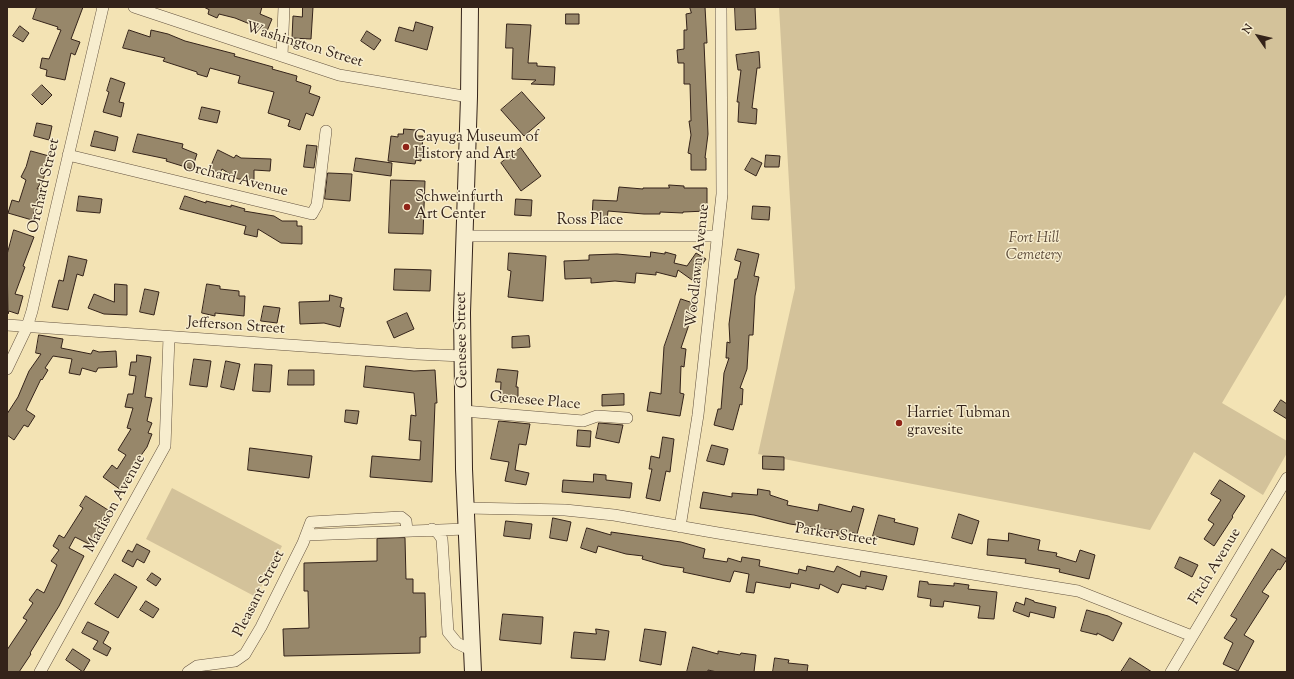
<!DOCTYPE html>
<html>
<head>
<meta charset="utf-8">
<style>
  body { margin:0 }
  #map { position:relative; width:1294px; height:679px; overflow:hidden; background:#f3e3b4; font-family:"Sorts Mill Goudy",serif }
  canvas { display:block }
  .frame { position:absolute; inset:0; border:8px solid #34231a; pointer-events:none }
  .north { position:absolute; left:1238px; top:16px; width:40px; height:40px; -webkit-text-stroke:3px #f7edce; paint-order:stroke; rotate:304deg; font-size:11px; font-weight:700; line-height:16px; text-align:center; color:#34231a }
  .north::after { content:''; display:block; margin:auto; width:14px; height:18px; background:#34231a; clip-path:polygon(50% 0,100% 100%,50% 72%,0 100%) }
</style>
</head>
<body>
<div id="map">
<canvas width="1294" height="679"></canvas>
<div class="frame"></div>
<div class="north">N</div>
</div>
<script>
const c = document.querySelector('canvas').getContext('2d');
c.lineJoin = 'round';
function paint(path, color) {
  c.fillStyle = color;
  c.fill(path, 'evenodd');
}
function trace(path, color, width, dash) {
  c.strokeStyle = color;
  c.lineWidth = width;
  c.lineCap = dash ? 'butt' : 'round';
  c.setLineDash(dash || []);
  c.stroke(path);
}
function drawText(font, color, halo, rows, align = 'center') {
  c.font = font + ' "Sorts Mill Goudy",serif';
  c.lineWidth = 3;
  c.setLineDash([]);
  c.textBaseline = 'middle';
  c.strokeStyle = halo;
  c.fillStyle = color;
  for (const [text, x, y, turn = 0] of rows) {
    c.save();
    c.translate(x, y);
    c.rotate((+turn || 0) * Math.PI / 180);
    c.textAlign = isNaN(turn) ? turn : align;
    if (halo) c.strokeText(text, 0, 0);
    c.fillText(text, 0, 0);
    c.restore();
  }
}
paint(new Path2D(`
  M779 7H1287V293L1222 403 1287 441V453L1263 495 1194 452 1150 530 758 454 795 288Z
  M172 488 282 546 256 597 146 539Z`), '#d3c29a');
const building = new Path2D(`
  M37 7H83L71 39 80 42 75 55 71 53 65 80 46 76 47 70 40 68 42 58 49 59 61 30 57 29 58 27 33 19Z
  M204 7H262L260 14 272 19 267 31 235 18 219 14 217 18 208 14 209 10Z
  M303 7H313L311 39 292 38 293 16 302 17Z
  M690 7H705L707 43H704L708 134 705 158H706V170H691V154L688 153 691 135 689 121H691L690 84H684V63H678L677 50 684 49V30H687L686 14 691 13Z
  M735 7H755L756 29 736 30Z
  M566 14H579V24H566Z
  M416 22 433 27 427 50 395 41 399 27 413 31Z
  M507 24 531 25 528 63H537V66L555 67 554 85 531 84 536 80 512 79 513 48H506Z
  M20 26 29 33 23 42 13 36Z
  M129 30 150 37 151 30 168 34 185 41 235 54 234 56 273 67 272 69 297 76 296 81 311 86 309 93 320 97 313 116 306 113 300 130 288 126 290 120 268 113 274 92 238 83 240 76 210 68 207 77 197 74V72L163 61 165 58 123 48Z
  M367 31 381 40 374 50 361 41Z
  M759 52 760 68H757L752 108 757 109 756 124 738 122 739 102H737L741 70H738L736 55Z
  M111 78 125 83 119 102 124 103 121 117 103 112 109 92 107 91Z
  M42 85 52 95 42 105 32 95Z
  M522 92 545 118 524 136 501 110Z
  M202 107 220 111 217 123 199 119Z
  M37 123 52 126 49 140 34 136Z
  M404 129 416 130V136H423L421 161 416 160 415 164 388 161 391 136 398 137V134H403Z
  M95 131 118 137 115 151 91 146Z
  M138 134 183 144 182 148 197 154 192 169 166 161 167 159 133 152Z
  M307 145 317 146 314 168 304 167Z
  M521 148 541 176 521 191 501 163Z
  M218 150 234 158 236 155 241 158 271 159 270 171 254 170V180L238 179 222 169 220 173 210 169Z
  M31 151 49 156 44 177 37 189H40L32 220 8 213 12 200 19 202 26 180 21 177 26 167Z
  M766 155 780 156 779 167H765Z
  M356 158 392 163 391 176 354 171Z
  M752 158 762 163 756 176 745 170Z
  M328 173 352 174 350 201 325 199Z
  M391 180 425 181 423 234 389 233Z
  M669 185 684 186V188H707V211L683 212V213L660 212V214H644L608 211 607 220 592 219 593 200 617 201 619 187 643 189V188H669Z
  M79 196 102 199 100 213 77 211Z
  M185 196 206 203V201L231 207V205L245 209 244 211 274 216 282 221H297V226H302V244L281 243 258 229 257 237 244 234 246 226 180 209Z
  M516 199 532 200 531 216 515 215Z
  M753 206 770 207 769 220 752 219Z
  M14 230 34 237 23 266 25 267 15 294 23 296 18 314 9 311 8 314 7 255Z
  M738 249 759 254 754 276 759 277 755 296 753 335H749L747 369 740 388 743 389 742 405 740 404 733 430 714 425 718 409H721L724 373 729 358H726L727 342 730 343 729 324 735 279H737L741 262 735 260Z
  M651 252 665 254V252L676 255 674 263 687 266 696 253 706 259 692 280 678 270 676 277 656 272V275L636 273 635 283 615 281 591 283V278L565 279 564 261 589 260V255L617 254 650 257Z
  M509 253 546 256 543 301 508 297 511 271 508 270Z
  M69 256 87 260 83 276 77 274 68 310 52 307 59 280 63 281Z
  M395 269 431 270 430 291 394 290Z
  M115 284 127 285V315L104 314 88 308 94 294 114 302Z
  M207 284 220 286V289L239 291V296H245L244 316 215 313V316L202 313Z
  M145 289 159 292 154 315 140 312Z
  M330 295 342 298 340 307 344 308 340 327 324 323 300 324 299 302 329 301Z
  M681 299 696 304 681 348 686 349 684 367 681 366 680 393 684 394 680 416 647 411 650 392 661 394 664 347Z
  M264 306 280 308 277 323 261 321Z
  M407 313 414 329 394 338 387 322Z
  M39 335 63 339 61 348 91 354 93 350 99 352 116 351 117 367 98 368 96 372 82 368 80 375 69 373 72 359 53 356 45 368 48 370 42 380 41 379 26 410 35 416 28 427 24 425 14 440 7 435V414L18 397 29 371 41 354 36 353Z
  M529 336 530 347 512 348V337Z
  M137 355 151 357 145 397 152 398 147 421 152 423 148 433 152 434 147 447 127 475 130 477 121 490 103 477 112 465 117 469 126 455 118 450 131 429 127 428 133 408 125 407 128 394H133L136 376 129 375 131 362H136Z
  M194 359 211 361 207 387 190 385Z
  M226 361 240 364 234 390 221 387Z
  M255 364 272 365 270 392 253 391Z
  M366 366 414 371 435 370 437 403H435L432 482 370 477 372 456 420 460 421 441 409 440 411 415 416 416 414 393 364 387Z
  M498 369 518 371 516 387H518V403L500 402 501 382H496Z
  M289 370H314V385H288Z
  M624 394V405L602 406V395Z
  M1281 400 1287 404V419L1274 411Z
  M346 410 359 411 357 424 345 422Z
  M499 421 530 424 526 445 519 444 515 470 529 473 526 485 505 481 509 462 491 459Z
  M599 423 623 425 619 443 596 438Z
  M578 430 591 431 590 447 577 446Z
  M663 437 674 439 670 472 666 471 660 501 646 498 652 469H649L651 456 659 458Z
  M712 445 728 449 724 465 707 461Z
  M250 448 312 456 309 478 248 470Z
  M763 456 784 457V470L763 469Z
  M594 474 606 475V480L632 483 630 498 562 492 563 480 593 482Z
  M1220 480 1245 496 1232 516 1233 517 1214 546 1204 539 1214 524 1208 520 1221 500 1211 494Z
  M758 489 770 491V495L788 501 787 505 818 511 819 504 851 512 853 506 864 509 857 534 850 532 848 538 836 535 838 531 790 524 754 515 700 508 703 492 732 497V493L757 495Z
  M86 496 108 510 99 525 101 526 89 544 75 537 69 548 84 556 59 606 30 653 31 654 19 672H7V650L27 620 23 618 33 603 29 600 37 589 44 593 57 565 51 561 59 550 53 546 59 535 64 538 83 508 80 506Z
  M959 514 979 521 972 544 952 538Z
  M879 515 895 519 894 522 918 528 914 545 873 536Z
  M553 518 571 522 567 541 550 538Z
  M506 521 532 524 530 539 504 536Z
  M587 528 611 535V532L681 542 705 549 703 558 727 562 728 558 741 562 742 557 760 560 759 566 798 574 799 569 806 571 807 566 834 572 837 566 860 577 861 571 887 576 883 590 866 586V589L842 584 838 593 820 584 819 589 791 583 790 588 756 582 754 593 746 592 749 574 734 571 730 582 683 572 684 568 663 565 642 559 643 556 626 554 598 546 596 553 581 548Z
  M1009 533 1040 540 1038 550 1057 553 1056 556 1076 562 1080 550 1095 555 1089 579 1059 572 1060 569 1025 563 1026 559 987 555 988 539 1008 541Z
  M405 538 406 579H413V593H425L426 637H420V653L284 656 283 629 309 628 308 591H304V563L377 561V539Z
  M137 544 150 551 144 563 137 559 133 567 122 561 128 550 132 552Z
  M1272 549 1287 559 1280 570 1278 569 1262 592 1269 596 1244 635 1254 641 1238 671 1223 664 1233 643 1224 638 1237 619 1231 616Z
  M1180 557 1198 565 1192 577 1175 568Z
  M152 573 161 579 156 586 147 580Z
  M115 574 137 587 118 618 95 604Z
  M920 581 928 582V584L954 586V583L969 585 968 589 997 592 994 619 978 618 980 606 944 601 943 607 930 606 931 599 918 597Z
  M1026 598 1034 601V602L1056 607 1054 618 1030 612 1029 617 1013 611 1016 602 1024 605Z
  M146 601 159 609 153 618 140 610Z
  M1087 610 1108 616 1122 623 1113 641 1097 633V635L1081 631Z
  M503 614 543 617 541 644 500 640Z
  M88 622 109 632 103 643 111 648 107 656 93 649 98 641 82 633Z
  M596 629 609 631 605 660 571 658 574 632 596 634Z
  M645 629 666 632 661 665 640 661Z
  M693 647 718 654V651L740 655 741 653 756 655 754 672H717L708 670V672H687Z
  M73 649 90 660 83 672 66 660Z
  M775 658 789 660 788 663 808 665 807 672H773Z
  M1130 658 1152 672H1121Z`);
paint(building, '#97876a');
trace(building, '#34231a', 1);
const street = new Path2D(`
  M134 7 339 75 469 97
  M282 56 284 7
  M68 155 312 214 317 205 326 131
  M464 236H717
  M7 325 416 354 463 356
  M7 369 27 327 32 311 103 7
  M464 411 583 421 597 416 627 418
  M466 508 565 510 614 515 718 533 1078 591 1192 636
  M680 527 698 415 722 194 721 7
  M432 529 438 533 442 539 448 632 457 643 471 650
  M306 535 466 529
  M40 672 165 446 169 337
  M188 672 197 666 235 661 245 654 261 627 303 543 311 522 401 517 406 521 407 530
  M1171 672 1287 478`);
const secondary = new Path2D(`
  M470 7 469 97 462 313 464 469 473 672`);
trace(street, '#645340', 12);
trace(secondary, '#34231a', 18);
trace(street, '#f7edce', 11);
trace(secondary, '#f7edce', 16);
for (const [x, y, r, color] of [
  [406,147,4,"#8f2418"],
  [407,207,4,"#8f2418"],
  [899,423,4,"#8f2418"]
]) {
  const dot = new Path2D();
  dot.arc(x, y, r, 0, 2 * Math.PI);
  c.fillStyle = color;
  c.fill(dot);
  trace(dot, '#f7edce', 1.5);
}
drawText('15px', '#34231a', '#f7edce', [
  ["Washington Street",304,46,17],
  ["Orchard Avenue",235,180,14],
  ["Orchard Street",45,186,-77],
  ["Ross Place",590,221],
  ["Woodlawn Avenue",699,266,-84],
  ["Jefferson Street",236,327,4],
  ["Genesee Street",463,340,-91],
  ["Genesee Place",535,402,5],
  ["Madison Avenue",116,504,-61],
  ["Parker Street",836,536,9],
  ["Fitch Avenue",1216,567,-59],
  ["Pleasant Street",260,594,-63]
]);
drawText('15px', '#34231a', '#f7edce', [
  ["Cayuga Museum of",414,138],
  ["History and Art",414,155],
  ["Schweinfurth",415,198],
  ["Art Center",415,215],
  ["Harriet Tubman",907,414],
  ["gravesite",907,431]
], 'left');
drawText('italic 15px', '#5c4b3a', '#f7edce', [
  ["Fort Hill",1034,239],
  ["Cemetery",1034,256]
]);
</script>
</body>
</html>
